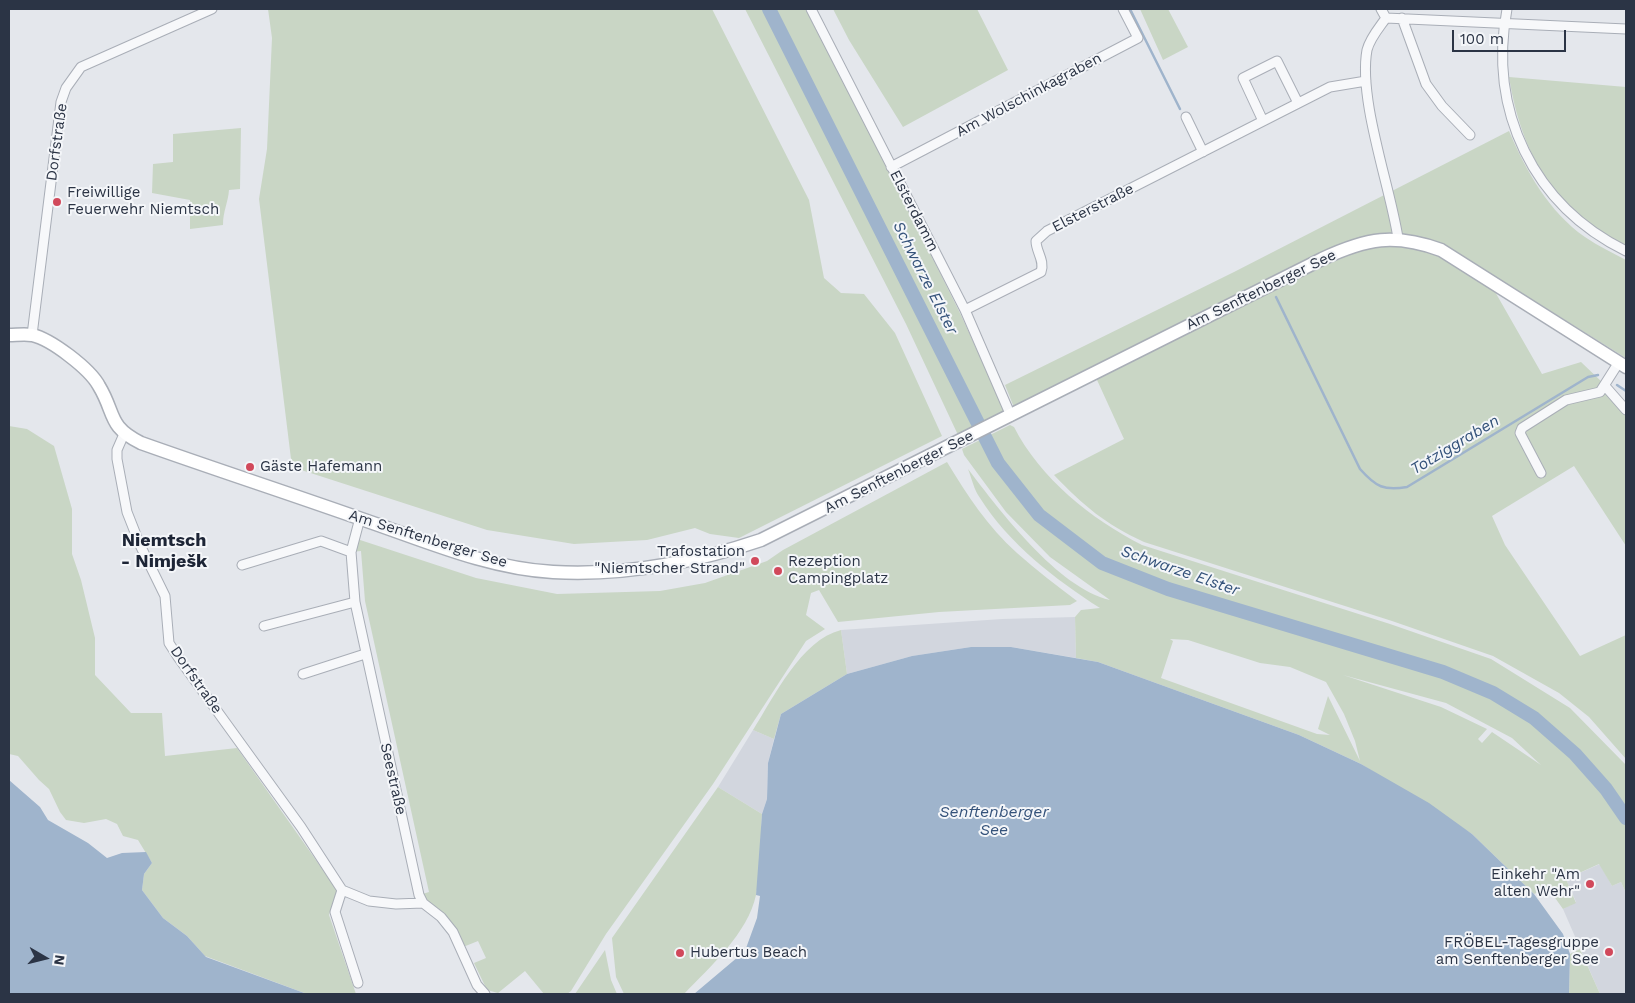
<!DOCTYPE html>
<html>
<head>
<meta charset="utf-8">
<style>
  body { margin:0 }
  #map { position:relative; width:1635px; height:1003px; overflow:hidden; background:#e4e7ec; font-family:"Work Sans",sans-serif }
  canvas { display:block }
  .frame { position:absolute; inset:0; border:10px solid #2b3445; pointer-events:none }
  .north { position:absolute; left:20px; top:933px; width:50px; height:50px; -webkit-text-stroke:4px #f4f6f9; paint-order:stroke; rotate:98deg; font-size:14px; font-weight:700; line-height:20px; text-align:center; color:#2b3445 }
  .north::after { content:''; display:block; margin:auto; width:18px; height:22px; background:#2b3445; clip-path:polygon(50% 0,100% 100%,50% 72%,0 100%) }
  .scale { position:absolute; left:1452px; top:30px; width:114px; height:22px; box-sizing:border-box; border:2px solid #2b3445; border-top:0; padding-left:6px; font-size:15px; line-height:18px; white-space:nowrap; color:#2b3445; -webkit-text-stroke:4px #f4f6f9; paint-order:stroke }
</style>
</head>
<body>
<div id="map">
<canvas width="1635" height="1003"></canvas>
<div class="frame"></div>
<div class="north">N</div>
<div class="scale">100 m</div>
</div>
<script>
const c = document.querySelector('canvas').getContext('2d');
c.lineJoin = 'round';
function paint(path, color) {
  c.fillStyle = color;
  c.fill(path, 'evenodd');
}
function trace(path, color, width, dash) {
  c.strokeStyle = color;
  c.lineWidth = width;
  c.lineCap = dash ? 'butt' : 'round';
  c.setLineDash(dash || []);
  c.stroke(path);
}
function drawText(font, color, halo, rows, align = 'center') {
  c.font = font + ' "Work Sans",sans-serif';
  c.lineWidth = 4;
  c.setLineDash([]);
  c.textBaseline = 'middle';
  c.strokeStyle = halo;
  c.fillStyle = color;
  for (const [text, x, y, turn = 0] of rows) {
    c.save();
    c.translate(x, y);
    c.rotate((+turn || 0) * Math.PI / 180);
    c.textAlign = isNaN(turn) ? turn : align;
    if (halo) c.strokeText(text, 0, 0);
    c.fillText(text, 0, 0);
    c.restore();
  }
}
paint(new Path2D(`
  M1075 617 1076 658 1011 647H971L912 656 847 674 841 630 1002 619Z
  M753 730 774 739 768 763 767 799 762 814 718 787Z
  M1600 864 1612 886 1621 882 1626 893V994H1600L1563 909 1576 902 1566 879Z`), '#d2d6de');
paint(new Path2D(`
  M268 9H712L809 200 824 278 841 293 864 294 895 333 942 436 739 538 710 534 695 528 647 540 574 544 487 530 292 467 259 199 267 149 272 38Z
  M745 9H808L960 313 1005 411 958 435 906 324Z
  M833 9H977L1008 70 903 127 849 40Z
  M1140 9H1168L1188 47 1163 60Z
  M1509 77 1626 87V246C1554 209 1522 156 1509 77Z
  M241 128 240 189 229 190C228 203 223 211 223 225L190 229V200L152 193 153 164 173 162V134Z
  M1509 131C1526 171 1549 212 1585 237 1598 246 1613 253 1626 260V358L1499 279 1494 290 1542 374 1581 362 1626 405V546L1574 466 1492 516 1505 545 1580 656 1626 635V759L1589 717 1559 693 1493 656 1392 621 1144 542C1105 524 1084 506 1054 475L1124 439 1092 369 1015 410 1005 385 1234 272Z
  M1010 425 1014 427C1040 478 1091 519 1142 545L1390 624 1491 659 1570 708 1626 765V893L1621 882 1612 886 1599 864 1566 879 1576 903 1563 909 1548 888 1534 894 1472 834 1361 764 1299 735 1098 662 1076 658 1075 617 1081 610 1100 608C1056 580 1008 543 980 498 974 490 972 479 968 469 1000 511 1058 588 1110 600L1050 557 1006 512 964 455 962 449ZM1170 639 1188 640 1260 663 1290 667 1326 682 1344 714 1355 741 1360 761 1328 696 1318 729 1330 735 1317 734 1161 678 1173 641ZM1343 675 1446 703 1512 738 1541 765 1492 732 1482 743 1478 739 1487 729 1441 707Z
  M9 426 27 429 54 446 72 509V554L81 580 95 638V675L131 713H162L165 756 237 748 337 890 329 915 356 994H307L205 956 187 936 163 918 142 890 144 874 152 863 138 840 123 836 117 824 106 819 84 823 66 820 60 812 49 789 39 780 18 756 9 754Z
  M947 462C967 495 988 527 1017 553 1036 570 1057 586 1077 601L1070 605 939 612 838 622 819 590 811 593 806 615 825 629 806 641 713 784 606 934 571 991 567 994H544L525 971 498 993 487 990 474 963 486 958 478 941 463 947 419 895 429 892 365 601 361 551 351 552 354 538 476 578 557 594 660 591 705 583 767 561 783 550Z
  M841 630 847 674 781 714 774 739 753 730C774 697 801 640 841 630Z
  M718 787 762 814C760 840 762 869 756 895 748 933 710 967 684 994H624L616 977 612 938Z
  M1580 949 1600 994H1569L1570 954Z
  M605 950 611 980 617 994H575Z`), '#c9d6c5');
paint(new Path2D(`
  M971 647H1011L1098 662 1299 735 1361 764 1429 803 1472 834 1534 894 1563 934 1570 954 1569 994H694L745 951 757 918 760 896 756 895 762 814 767 799 768 763 781 714 847 674 912 656Z
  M9 780 40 807 48 820 88 843 107 858 122 853 146 852 152 863 144 874 142 890 163 918 187 936 206 957 307 994H9Z`), '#9fb4cc');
trace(new Path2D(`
  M1130 9 1180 109
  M1276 297 1360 469C1376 487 1384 491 1407 487L1588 377 1598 375
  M1617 385 1626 391`), '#9fb4cc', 2.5);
trace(new Path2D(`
  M769 9 998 463 1039 515 1102 563 1168 589 1443 672 1493 693 1534 718 1575 754 1606 789 1626 818`), '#9fb4cc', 14);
const street = new Path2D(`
  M811 9 965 310 1011 416
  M1381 9 1386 18
  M1507 9C1488 111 1533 205 1626 251
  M1386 18 1626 29
  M1386 18C1379 28 1370 38 1367 50 1358 99 1390 186 1398 238
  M1402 18 1426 84 1442 106 1470 135
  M1186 117 1203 152
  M1263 121 1243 78 1277 61 1298 103
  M891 167 1138 38 1123 9
  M965 310 1041 272C1045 260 1036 252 1036 241L1047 231 1330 87 1366 81
  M32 335 61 102 66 88 81 67 212 9
  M1605 386 1626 410
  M124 434 117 450V459L127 512 140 545 165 596 169 643 178 657 301 827 342 890 369 901 396 904 423 903 441 917 453 932 477 985 485 994
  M1541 473 1520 433 1522 428 1566 400 1600 392 1619 362
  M360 518 351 552 355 602 419 895 423 903
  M242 565 321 541 351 552
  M264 626 355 602
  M303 674 365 654
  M342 890 335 912 358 983`);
const secondary = new Path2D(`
  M9 335C16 335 25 334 32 335 51 339 90 369 99 386 116 414 107 426 141 443 217 470 294 495 370 522 428 542 491 569 553 572 625 576 693 563 761 540L1322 259C1367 238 1394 233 1441 250L1626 367`);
trace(street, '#a9aeb7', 11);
trace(secondary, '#a9aeb7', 15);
trace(street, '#f7f8fa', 9);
trace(secondary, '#fff', 12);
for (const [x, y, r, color] of [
  [57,202,5,"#d1495b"],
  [250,467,5,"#d1495b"],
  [755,561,5,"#d1495b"],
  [778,571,5,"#d1495b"],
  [1590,884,5,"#d1495b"],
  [1609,952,5,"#d1495b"],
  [680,953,5,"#d1495b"]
]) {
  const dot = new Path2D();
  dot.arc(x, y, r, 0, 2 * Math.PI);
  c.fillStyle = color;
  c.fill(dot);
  trace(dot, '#f4f6f9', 2);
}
drawText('15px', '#2b3445', '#f4f6f9', [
  ["Am Wolschinkagraben",1029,95,-28],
  ["Dorfstraße",57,142,-82],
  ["Elsterstraße",1093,208,-27],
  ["Elsterdamm",914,211,63],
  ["Am Senftenberger See",1261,290,-26],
  ["Am Senftenberger See",899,472,-27],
  ["Am Senftenberger See",428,539,17],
  ["Dorfstraße",196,680,55],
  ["Seestraße",393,779,77]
]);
drawText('15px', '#2b3445', '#f4f6f9', [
  ["Freiwillige",67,193],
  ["Feuerwehr Niemtsch",67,210],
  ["Gäste Hafemann",260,467],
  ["Trafostation",745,552,"right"],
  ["\"Niemtscher Strand\"",745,569,"right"],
  ["Rezeption",788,562],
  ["Campingplatz",788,579],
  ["Einkehr \"Am",1580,875,"right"],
  ["alten Wehr\"",1580,892,"right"],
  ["FRÖBEL-Tagesgruppe",1599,943,"right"],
  ["am Senftenberger See",1599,960,"right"],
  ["Hubertus Beach",690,953]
], 'left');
drawText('italic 16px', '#34527a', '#f4f6f9', [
  ["Schwarze Elster",925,278,63],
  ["Totziggraben",1455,445,-31],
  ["Schwarze Elster",1180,571,19],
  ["Senftenberger",994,812],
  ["See",994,830]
]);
drawText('bold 18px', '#1d2536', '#f4f6f9', [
  ["Niemtsch",164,541],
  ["- Nimješk",164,562]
]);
</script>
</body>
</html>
